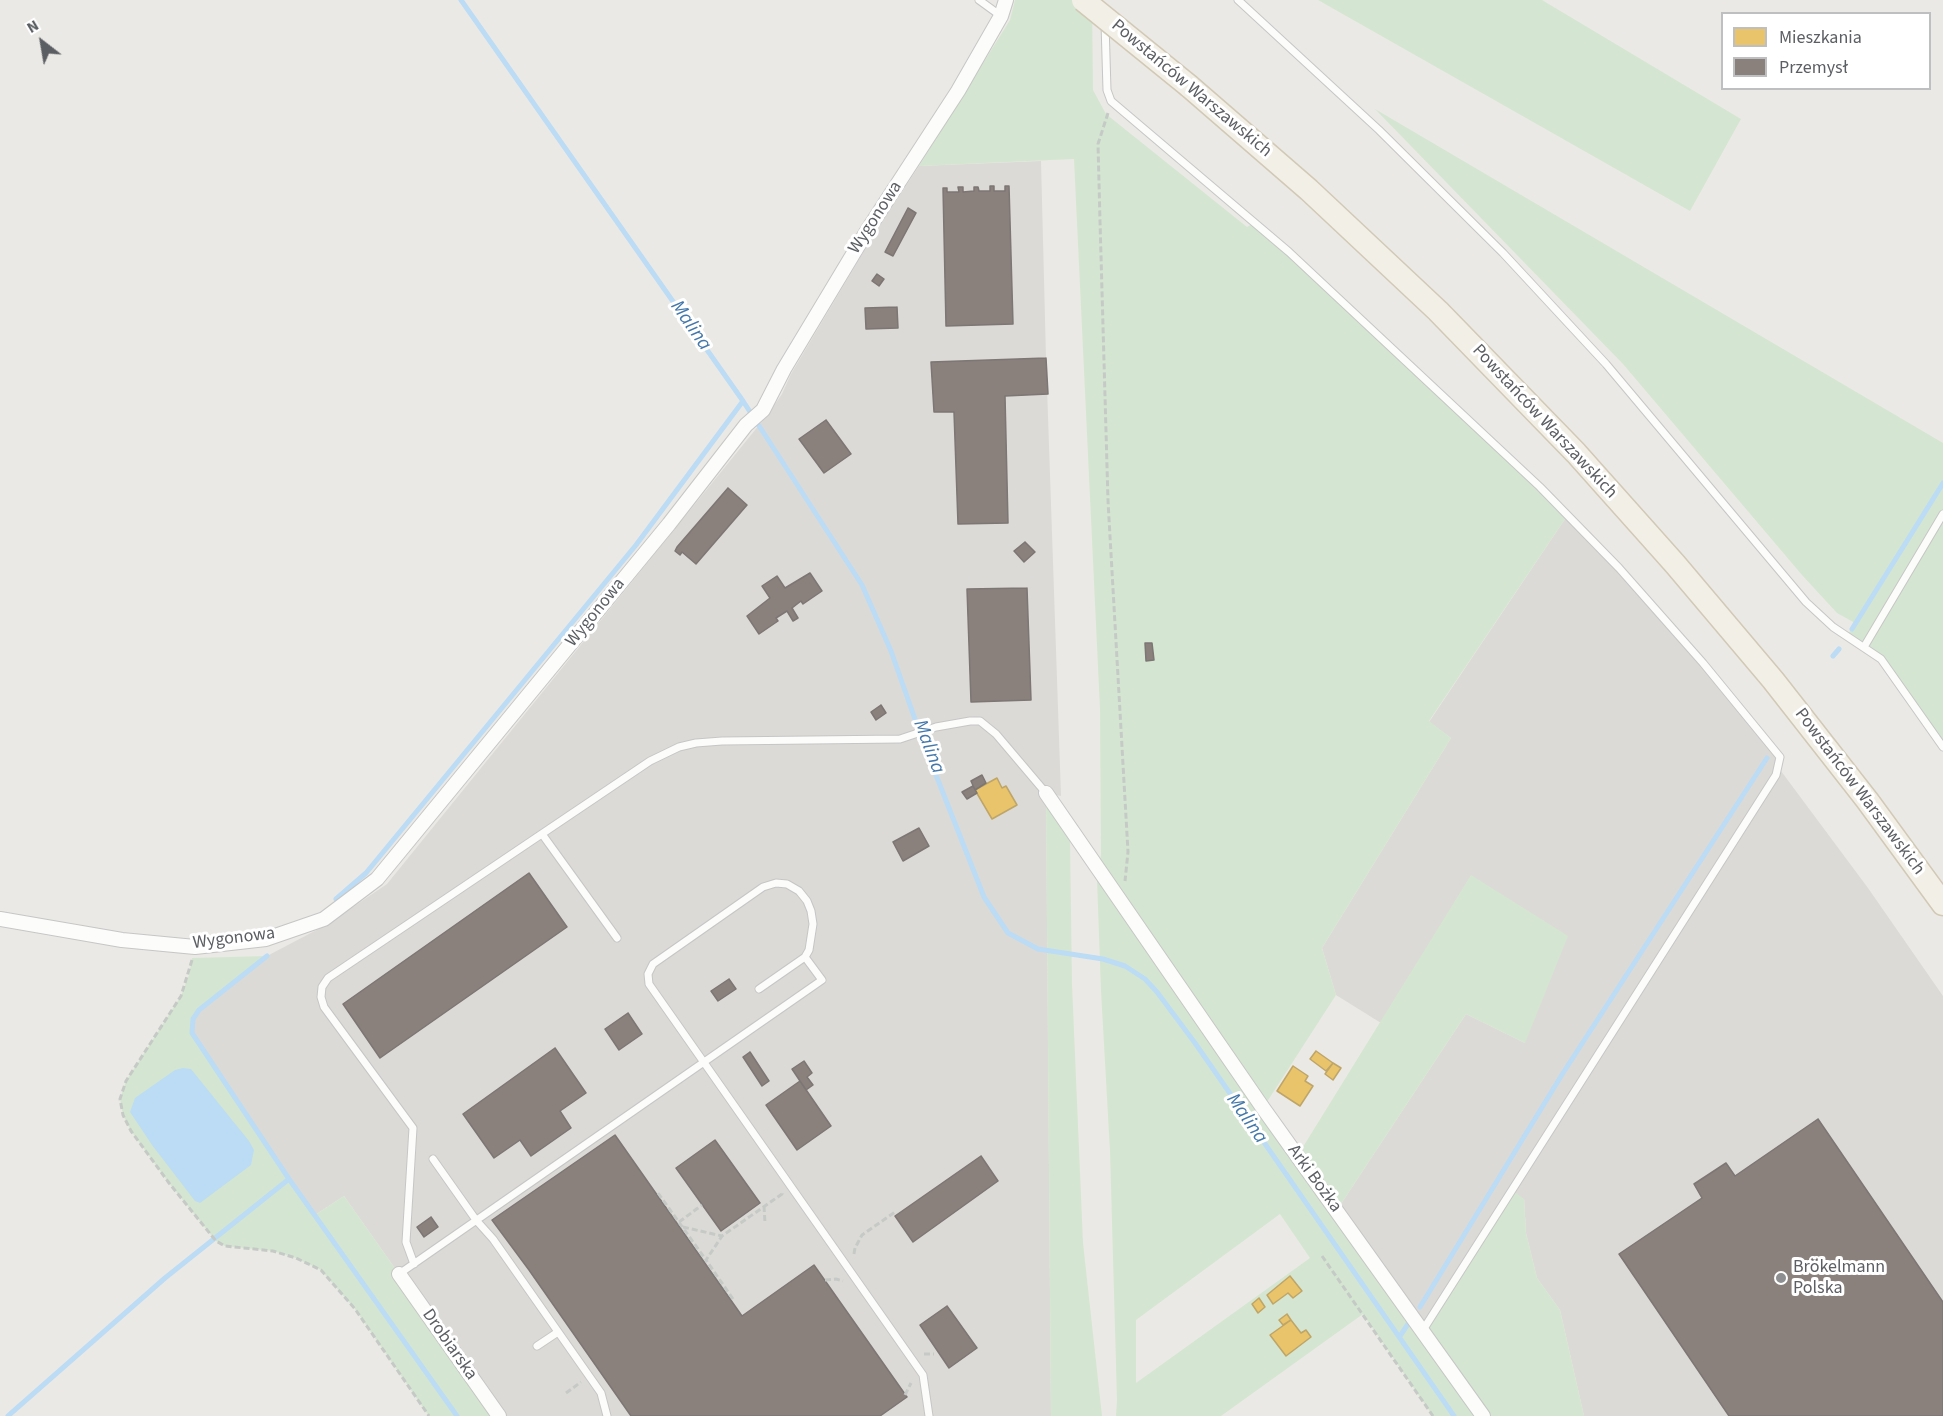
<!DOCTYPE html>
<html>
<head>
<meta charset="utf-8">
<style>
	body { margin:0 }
	#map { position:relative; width:1943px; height:1416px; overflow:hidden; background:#ebe9e5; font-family:"Source Sans 3",sans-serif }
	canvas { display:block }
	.legend { position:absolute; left:1721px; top:12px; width:210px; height:78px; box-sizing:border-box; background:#fff; border:2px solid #bdbfc0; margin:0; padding:8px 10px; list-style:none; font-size:18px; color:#5b5e62 }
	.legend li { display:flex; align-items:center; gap:12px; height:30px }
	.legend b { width:30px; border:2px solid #bdbfc0 }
	.north { position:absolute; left:12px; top:12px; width:60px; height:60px; -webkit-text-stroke:4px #fff; paint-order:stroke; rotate:329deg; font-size:16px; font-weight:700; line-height:24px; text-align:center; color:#5b5e62 }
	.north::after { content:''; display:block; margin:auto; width:21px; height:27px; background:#5b5e62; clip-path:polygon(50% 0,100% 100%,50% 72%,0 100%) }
</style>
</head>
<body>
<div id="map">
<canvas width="1943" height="1416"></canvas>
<ul class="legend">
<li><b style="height:16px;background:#e9c46a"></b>Mieszkania</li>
<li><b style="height:16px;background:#8a817c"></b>Przemysł</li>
</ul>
<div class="north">N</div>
</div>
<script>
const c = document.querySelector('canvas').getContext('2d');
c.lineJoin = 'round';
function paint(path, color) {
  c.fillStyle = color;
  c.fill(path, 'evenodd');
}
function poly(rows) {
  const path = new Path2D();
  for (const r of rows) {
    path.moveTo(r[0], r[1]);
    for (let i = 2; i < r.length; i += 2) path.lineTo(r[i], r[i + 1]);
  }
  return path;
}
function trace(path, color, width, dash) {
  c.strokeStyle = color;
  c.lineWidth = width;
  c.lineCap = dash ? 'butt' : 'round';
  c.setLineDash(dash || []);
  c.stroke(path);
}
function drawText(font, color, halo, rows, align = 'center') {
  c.font = font + ' "Source Sans 3",sans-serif';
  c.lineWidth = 6;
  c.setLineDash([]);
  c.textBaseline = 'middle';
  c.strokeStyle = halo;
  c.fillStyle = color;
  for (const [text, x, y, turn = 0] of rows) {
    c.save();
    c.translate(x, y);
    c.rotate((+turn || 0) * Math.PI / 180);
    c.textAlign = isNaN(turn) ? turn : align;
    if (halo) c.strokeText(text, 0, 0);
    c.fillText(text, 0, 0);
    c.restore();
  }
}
paint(poly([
	[1041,161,1046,358,1061,796,1046,793,1051,1416,499,1416,344,1196,315,1215,192,1033,193,1019,199,1010,267,956,328,924,387,884,768,414,782,394,791,374,873,236,919,166],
	[1567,516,1619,568,1780,757,1778,767,1868,888,1943,996,1943,1416,1584,1416,1560,1310,1537,1278,1526,1233,1524,1199,1423,1330,1337,1210,1466,1014,1525,1043,1471,876,1381,1023,1336,995,1322,948,1451,738,1429,722]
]), '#dcdad6');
paint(poly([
	[1015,0,1092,0,1093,90,1106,114,1247,227,1254,223,1567,516,1429,721,1451,738,1322,948,1336,995,1263,1108,1298,1155,1471,875,1568,936,1525,1043,1466,1014,1337,1210,1423,1329,1512,1190,1524,1199,1526,1233,1537,1278,1560,1310,1584,1416,1433,1416,1363,1314,1221,1416,1116,1416,1117,1400,1110,1151,1101,991,1097,879,1101,855,1100,709,1074,159,919,166,1010,20],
	[1280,1214,1310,1258,1136,1383,1136,1320],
	[1318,0,1542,0,1741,119,1690,211],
	[1375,109,1943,443,1943,747,1881,659,1847,636,1855,623,1837,613,1802,575,1623,364],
	[1046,800,1070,839,1072,984,1083,1243,1102,1416,1051,1416],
	[267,956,199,1010,193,1019,192,1033,315,1215,344,1196,499,1416,429,1416,355,1309,321,1270,296,1258,273,1251,225,1246,216,1241,169,1183,131,1131,123,1115,120,1099,126,1081,181,996,189,975,192,958]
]), '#d4e6d1');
paint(poly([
	[183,1068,191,1069,249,1141,254,1150,251,1165,200,1203,195,1201,152,1145,130,1112,135,1098,175,1070]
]), '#bbdcf4');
const homes = poly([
	[997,778,1002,788,1006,786,1017,805,992,819,975,790,997,778],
	[1316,1051,1333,1063,1326,1071,1310,1059,1316,1051],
	[1333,1063,1341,1068,1333,1080,1325,1074,1333,1063],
	[1293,1066,1308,1076,1305,1081,1313,1086,1300,1106,1277,1091,1293,1066],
	[1290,1276,1302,1291,1293,1298,1288,1293,1273,1304,1267,1295,1290,1276],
	[1259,1298,1265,1307,1258,1313,1252,1304,1259,1298],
	[1287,1314,1291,1320,1283,1325,1279,1320,1287,1314],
	[1291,1320,1301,1333,1306,1330,1311,1337,1286,1356,1270,1335,1291,1320]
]);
paint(homes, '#e9c46a');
trace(homes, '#bea568', 1.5);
const industry = poly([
	[990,186,994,186,994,191,1005,191,1005,186,1009,186,1013,324,946,326,943,188,947,188,947,192,959,192,958,187,963,187,963,192,974,191,974,187,978,187,979,191,990,191,990,186],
	[908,208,916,213,893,256,885,252,908,208],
	[877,274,884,279,879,286,872,281,877,274],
	[897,307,898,328,866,329,865,308,897,307],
	[1046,358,1048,394,1005,396,1008,523,958,524,954,412,934,412,931,362,1046,358],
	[826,420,851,454,824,473,799,439,826,420],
	[728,488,747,505,696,564,682,552,680,555,675,551,677,547,728,488],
	[1025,542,1035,552,1024,562,1014,551,1025,542],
	[810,573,822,591,803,604,801,601,792,608,798,618,793,621,787,611,776,618,778,621,759,634,747,616,770,598,762,586,777,576,785,588,810,573],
	[1027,588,1031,700,971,702,967,589,1027,588],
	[1145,643,1152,643,1154,660,1146,661,1145,643],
	[881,705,886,713,876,720,871,712,881,705],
	[982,775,986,783,975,790,971,781,982,775],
	[973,786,977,793,967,799,962,792,973,786],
	[919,828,929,846,903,861,893,842,919,828],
	[529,873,567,927,380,1058,343,1004,529,873],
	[729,979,736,989,718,1001,711,991,729,979],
	[628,1013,642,1034,619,1050,605,1029,628,1013],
	[555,1048,586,1093,560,1111,571,1128,531,1156,520,1140,494,1158,463,1114,555,1048],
	[750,1052,769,1081,762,1086,743,1057,750,1052],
	[804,1061,812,1073,807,1077,813,1085,806,1090,792,1069,804,1061],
	[800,1081,831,1126,797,1150,766,1105,800,1081],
	[1818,1119,1943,1302,1943,1416,1729,1416,1619,1254,1702,1198,1694,1184,1726,1163,1735,1176,1818,1119],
	[615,1135,742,1316,814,1265,907,1397,880,1416,631,1416,529,1270,492,1220,615,1135],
	[715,1140,760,1203,721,1231,676,1168,715,1140],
	[981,1156,998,1181,913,1242,895,1216,981,1156],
	[431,1217,438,1227,424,1237,417,1227,431,1217],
	[947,1306,977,1348,949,1368,920,1325,947,1306]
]);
paint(industry, '#8a817c');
trace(industry, '#7c7674', 1.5);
trace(poly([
	[461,0,743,401,862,585,891,651,923,742,984,897,1008,933,1038,949,1103,959,1125,966,1145,979,1157,992,1195,1043,1454,1416],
	[1852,629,1943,483],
	[1833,656,1839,649],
	[336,899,366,873,636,545,743,401],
	[267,956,199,1010,193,1019,192,1033,289,1179,457,1416],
	[1420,1307,1563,1073,1767,758],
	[1400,1336,1410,1321],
	[8,1416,165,1278,289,1179]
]), '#bbdcf4', 5);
const service = poly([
	[979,0,1001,16],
	[1238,0,1379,130,1503,253,1606,364,1806,602,1833,627,1881,659,1943,747],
	[1105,23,1107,90,1111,101,1289,252,1540,487,1619,568,1703,663,1780,757,1776,775,1423,1330],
	[1864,647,1943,514],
	[542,834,617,938],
	[759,989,805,957,809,950,813,924,811,911,807,901,799,891,787,884,776,883,763,887,653,964,648,974,649,984,923,1375,929,1416],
	[433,1159,476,1220,493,1239,601,1393,607,1416],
	[414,1264,406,1242,413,1128,324,1007,321,997,322,987,328,978,650,761,679,747,696,743,722,741,900,739,936,727,970,721,980,721,996,734,1046,793],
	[399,1274,822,980,805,957],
	[537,1346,558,1332]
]);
const minor = poly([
	[1046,793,1263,1108,1483,1416],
	[0,919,122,940,195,947,266,939,324,919,377,879,669,524,746,425,763,410,784,369,867,231,958,91,1001,16,1006,0],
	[399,1274,499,1416]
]);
const primary = poly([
	[1189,86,1309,190,1438,311,1576,453,1675,564,1773,680,1867,800,1943,904]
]);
trace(service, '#c6c6c6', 9);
trace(minor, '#c6c6c6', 16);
trace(primary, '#d1c9b5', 25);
trace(poly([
	[1108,113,1098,144,1100,221,1108,501,1128,852,1125,881],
	[192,960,181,996,126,1081,120,1099,123,1115,131,1131,169,1183,216,1241,225,1246,273,1251,296,1258,321,1270,355,1309,429,1416],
	[658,1193,706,1260],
	[764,1206,765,1223],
	[679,1222,702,1205],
	[683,1227,722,1236],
	[854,1254,855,1248,862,1235,895,1212],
	[1322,1256,1433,1416],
	[825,1280,836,1279,843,1281],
	[733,1299,706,1260,722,1236,782,1194,781,1192],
	[924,1354,934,1354],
	[566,1393,581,1382],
	[905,1395,911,1383]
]), '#c5cac7', 3, [6, 3]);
trace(service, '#fcfcfb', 7);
trace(minor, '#fcfcfb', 14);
trace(primary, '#f2efe7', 22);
const primaryBridge = poly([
	[1083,0,1189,86]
]);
trace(primaryBridge, '#d1c9b5', 25, []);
trace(primaryBridge, '#f2efe7', 22);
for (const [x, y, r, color] of [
	[1781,1278,6,"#8d8f90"]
]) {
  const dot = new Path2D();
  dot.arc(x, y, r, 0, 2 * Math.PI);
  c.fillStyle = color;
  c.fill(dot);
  trace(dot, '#fff', 2);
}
drawText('18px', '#5b5e62', '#fff', [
	["Powstańców Warszawskich",1191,89,40],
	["Wygonowa",876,218,-57],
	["Powstańców Warszawskich",1544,422,47],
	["Wygonowa",596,613,-51],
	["Powstańców Warszawskich",1859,792,53],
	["Wygonowa",234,939,-7],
	["Arki Bożka",1314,1179,54],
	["Drobiarska",449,1345,55]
]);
drawText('18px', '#5b5e62', '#fff', [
	["Brökelmann",1793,1268],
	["Polska",1793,1289]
], 'left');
drawText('italic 20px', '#4478aa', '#fff', [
	["Malina",690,326,55],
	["Malina",928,747,69],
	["Malina",1246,1119,55]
]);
</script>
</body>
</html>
